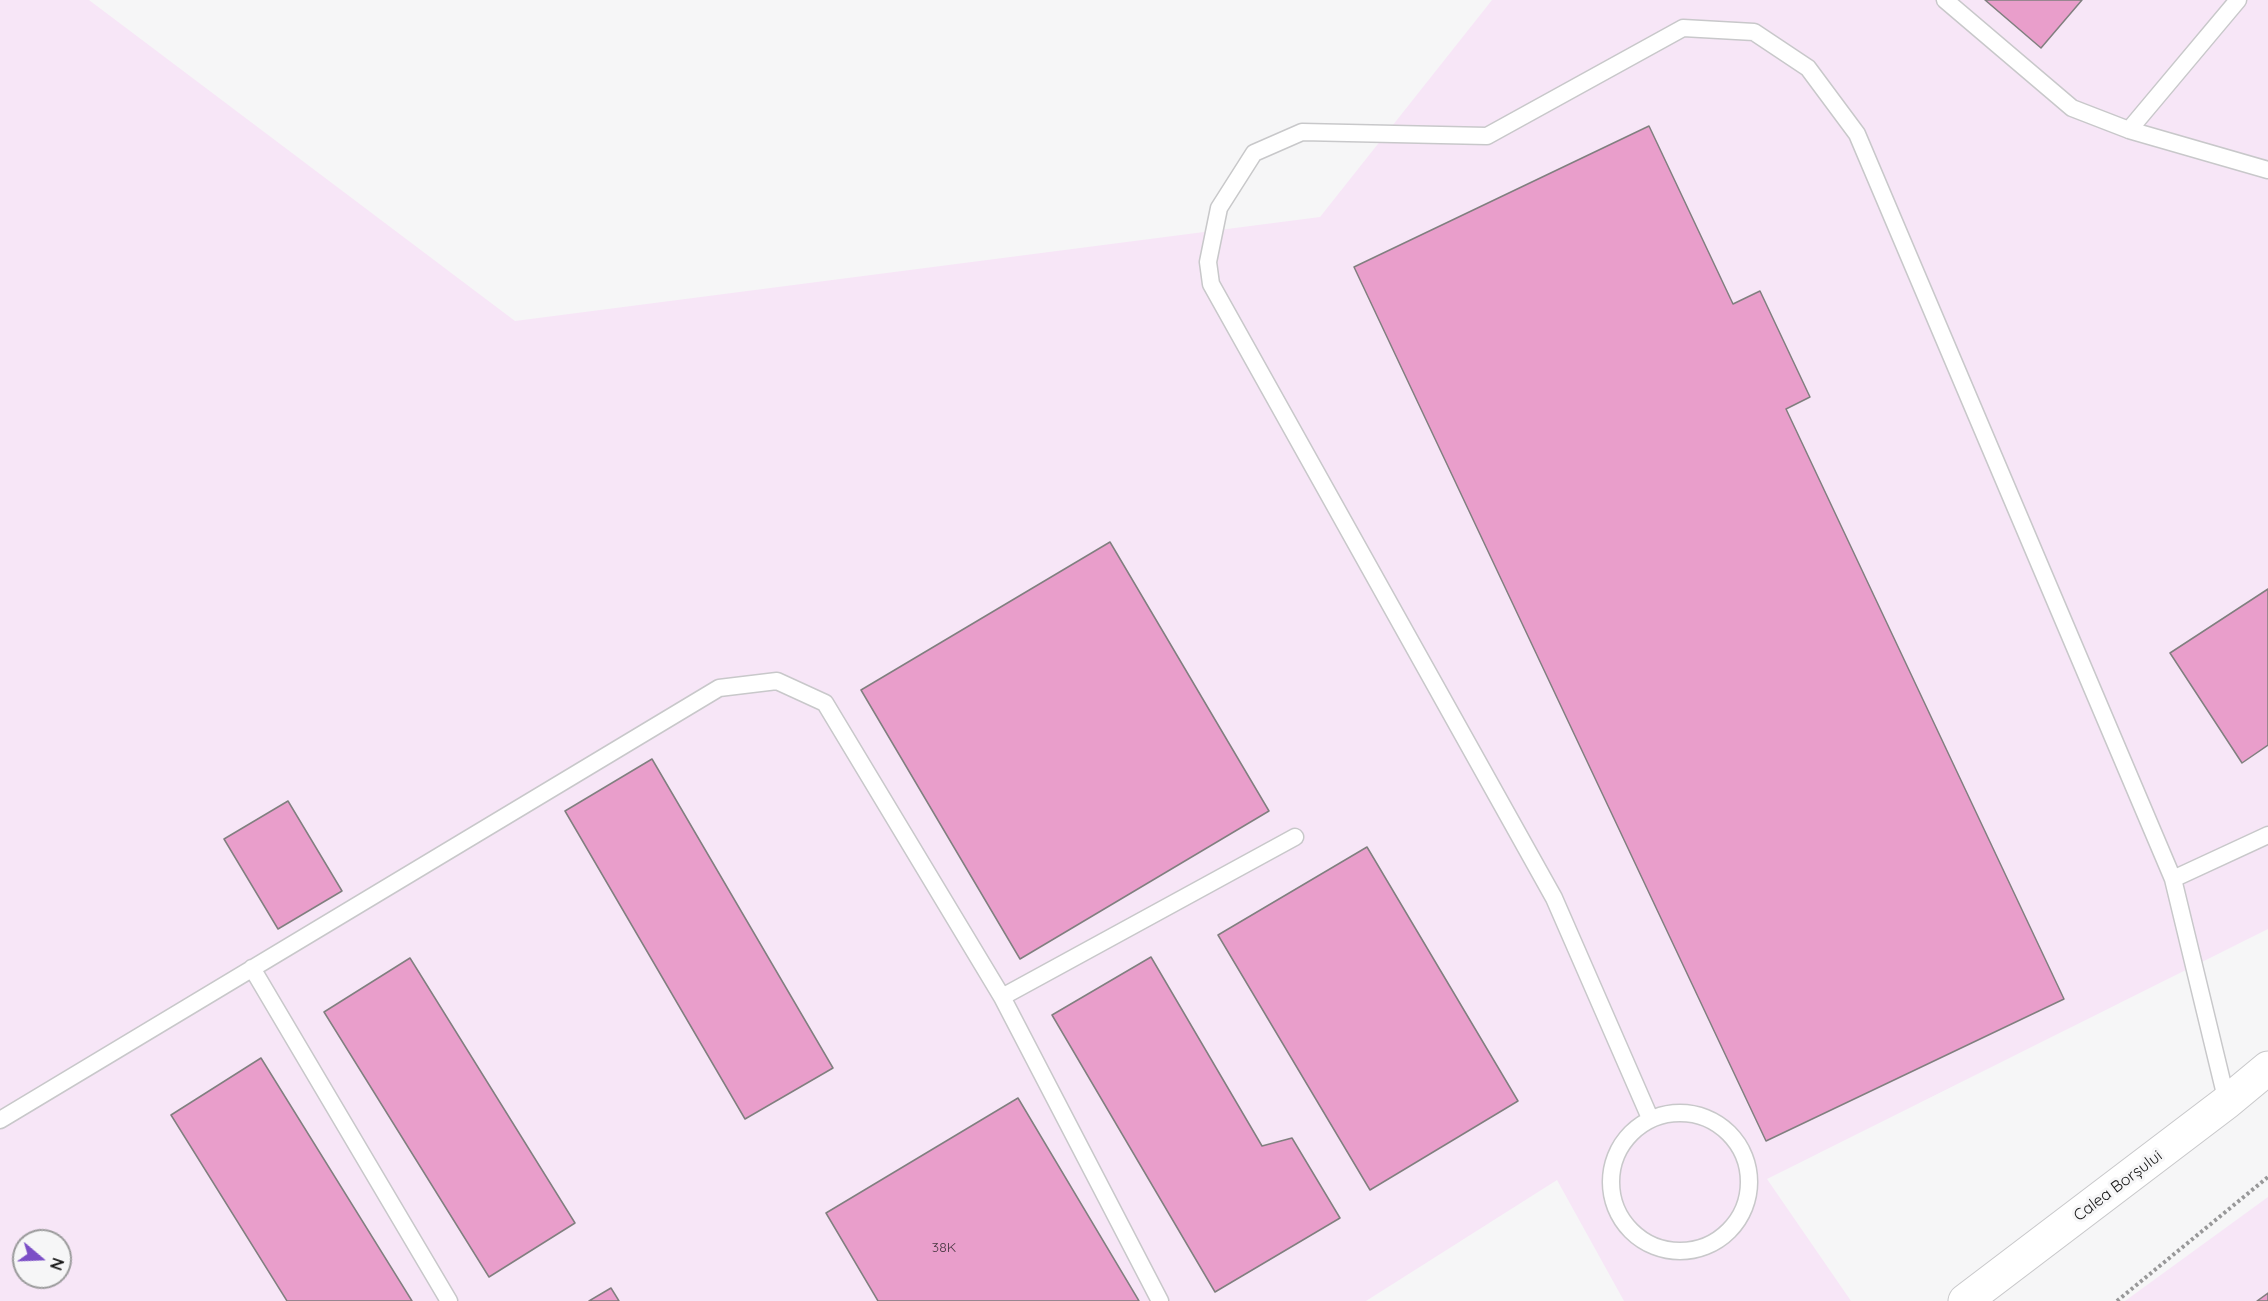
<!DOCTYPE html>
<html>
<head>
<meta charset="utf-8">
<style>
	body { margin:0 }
	#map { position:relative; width:2268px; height:1301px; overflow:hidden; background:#f6f6f7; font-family:Quicksand,sans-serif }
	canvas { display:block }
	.north { position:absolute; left:12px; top:1229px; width:60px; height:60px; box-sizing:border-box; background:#f6f6f7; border:2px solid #9b9b9c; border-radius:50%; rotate:109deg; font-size:16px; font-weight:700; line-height:24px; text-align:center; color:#131313 }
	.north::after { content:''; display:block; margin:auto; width:21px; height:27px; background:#7b4ec6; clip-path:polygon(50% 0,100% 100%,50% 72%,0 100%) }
</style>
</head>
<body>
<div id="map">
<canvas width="2268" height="1301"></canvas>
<div class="north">N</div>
</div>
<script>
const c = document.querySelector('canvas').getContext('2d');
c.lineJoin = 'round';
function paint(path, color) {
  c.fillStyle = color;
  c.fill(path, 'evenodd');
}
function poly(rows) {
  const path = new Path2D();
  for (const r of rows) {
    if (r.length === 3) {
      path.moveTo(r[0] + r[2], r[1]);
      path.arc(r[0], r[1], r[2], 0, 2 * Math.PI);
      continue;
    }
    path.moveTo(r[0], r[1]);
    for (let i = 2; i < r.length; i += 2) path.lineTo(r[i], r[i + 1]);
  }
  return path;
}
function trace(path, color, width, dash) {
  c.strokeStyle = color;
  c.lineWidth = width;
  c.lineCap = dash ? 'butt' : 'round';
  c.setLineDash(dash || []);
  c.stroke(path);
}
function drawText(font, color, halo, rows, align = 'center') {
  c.font = font + ' Quicksand,sans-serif';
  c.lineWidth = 6;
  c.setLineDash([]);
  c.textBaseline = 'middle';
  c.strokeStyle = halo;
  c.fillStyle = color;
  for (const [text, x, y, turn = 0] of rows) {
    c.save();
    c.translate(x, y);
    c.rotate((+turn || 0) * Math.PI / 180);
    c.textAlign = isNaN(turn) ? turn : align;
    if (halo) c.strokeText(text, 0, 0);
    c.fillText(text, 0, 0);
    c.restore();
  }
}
paint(poly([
	[0,0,89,0,515,321,1320,217,1492,0,2268,0,2268,929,1767,1179,1851,1301,1624,1301,1557,1180,1366,1301,0,1301],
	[24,1241,60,1241,60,1277,24,1277],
	[2268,1197,2268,1301,2125,1301]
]), '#f7e6f7');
const building = poly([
	[1985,0,2082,0,2041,48,1985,0],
	[1649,126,1733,304,1760,291,1810,397,1786,409,2064,999,1766,1141,1354,267,1649,126],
	[1110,542,1269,811,1020,959,861,690,1110,542],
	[2268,589,2268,745,2242,763,2170,653,2268,589],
	[652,759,833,1068,745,1119,565,811,652,759],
	[288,801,342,891,278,929,224,839,288,801],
	[1367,847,1518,1101,1370,1190,1218,935,1367,847],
	[1151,957,1262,1146,1292,1138,1340,1218,1215,1292,1052,1015,1151,957],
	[410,958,575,1223,489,1277,324,1012,410,958],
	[261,1058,412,1301,287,1301,171,1115,261,1058],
	[1018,1098,1139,1301,878,1301,826,1213,1018,1098],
	[611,1288,619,1301,589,1301,611,1288],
	[2268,1293,2268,1301,2257,1301,2268,1293]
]);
paint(building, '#e99ecb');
trace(building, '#807f7f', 1.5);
const service = poly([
	[1945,0,2072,108,2129,130,2268,170],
	[2129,130,2238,0],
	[2173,879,2268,835],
	[252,968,449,1301],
	[1002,997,1295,837],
	[1680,1182,69],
	[1650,1118,1554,898,1211,284,1208,262,1219,208,1254,153,1302,132,1487,136,1683,28,1754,32,1808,68,1857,134,2173,879,2227,1102],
	[0,1120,719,688,777,681,825,703,1002,997,1160,1301]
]);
const primary = poly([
	[1965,1301,2227,1102,2268,1068]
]);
trace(service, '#c8c8ca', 19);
trace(primary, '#c8c8ca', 35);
trace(poly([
	[2117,1301,2268,1177]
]), '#989899', 4, [3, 3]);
trace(service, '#fff', 16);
trace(primary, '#fff', 33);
drawText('14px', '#483641', null, [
	["38K",944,1248]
]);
drawText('16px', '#131313', '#f6f6f7', [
	["Calea Borșului",2118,1186,-37]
]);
</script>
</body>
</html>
